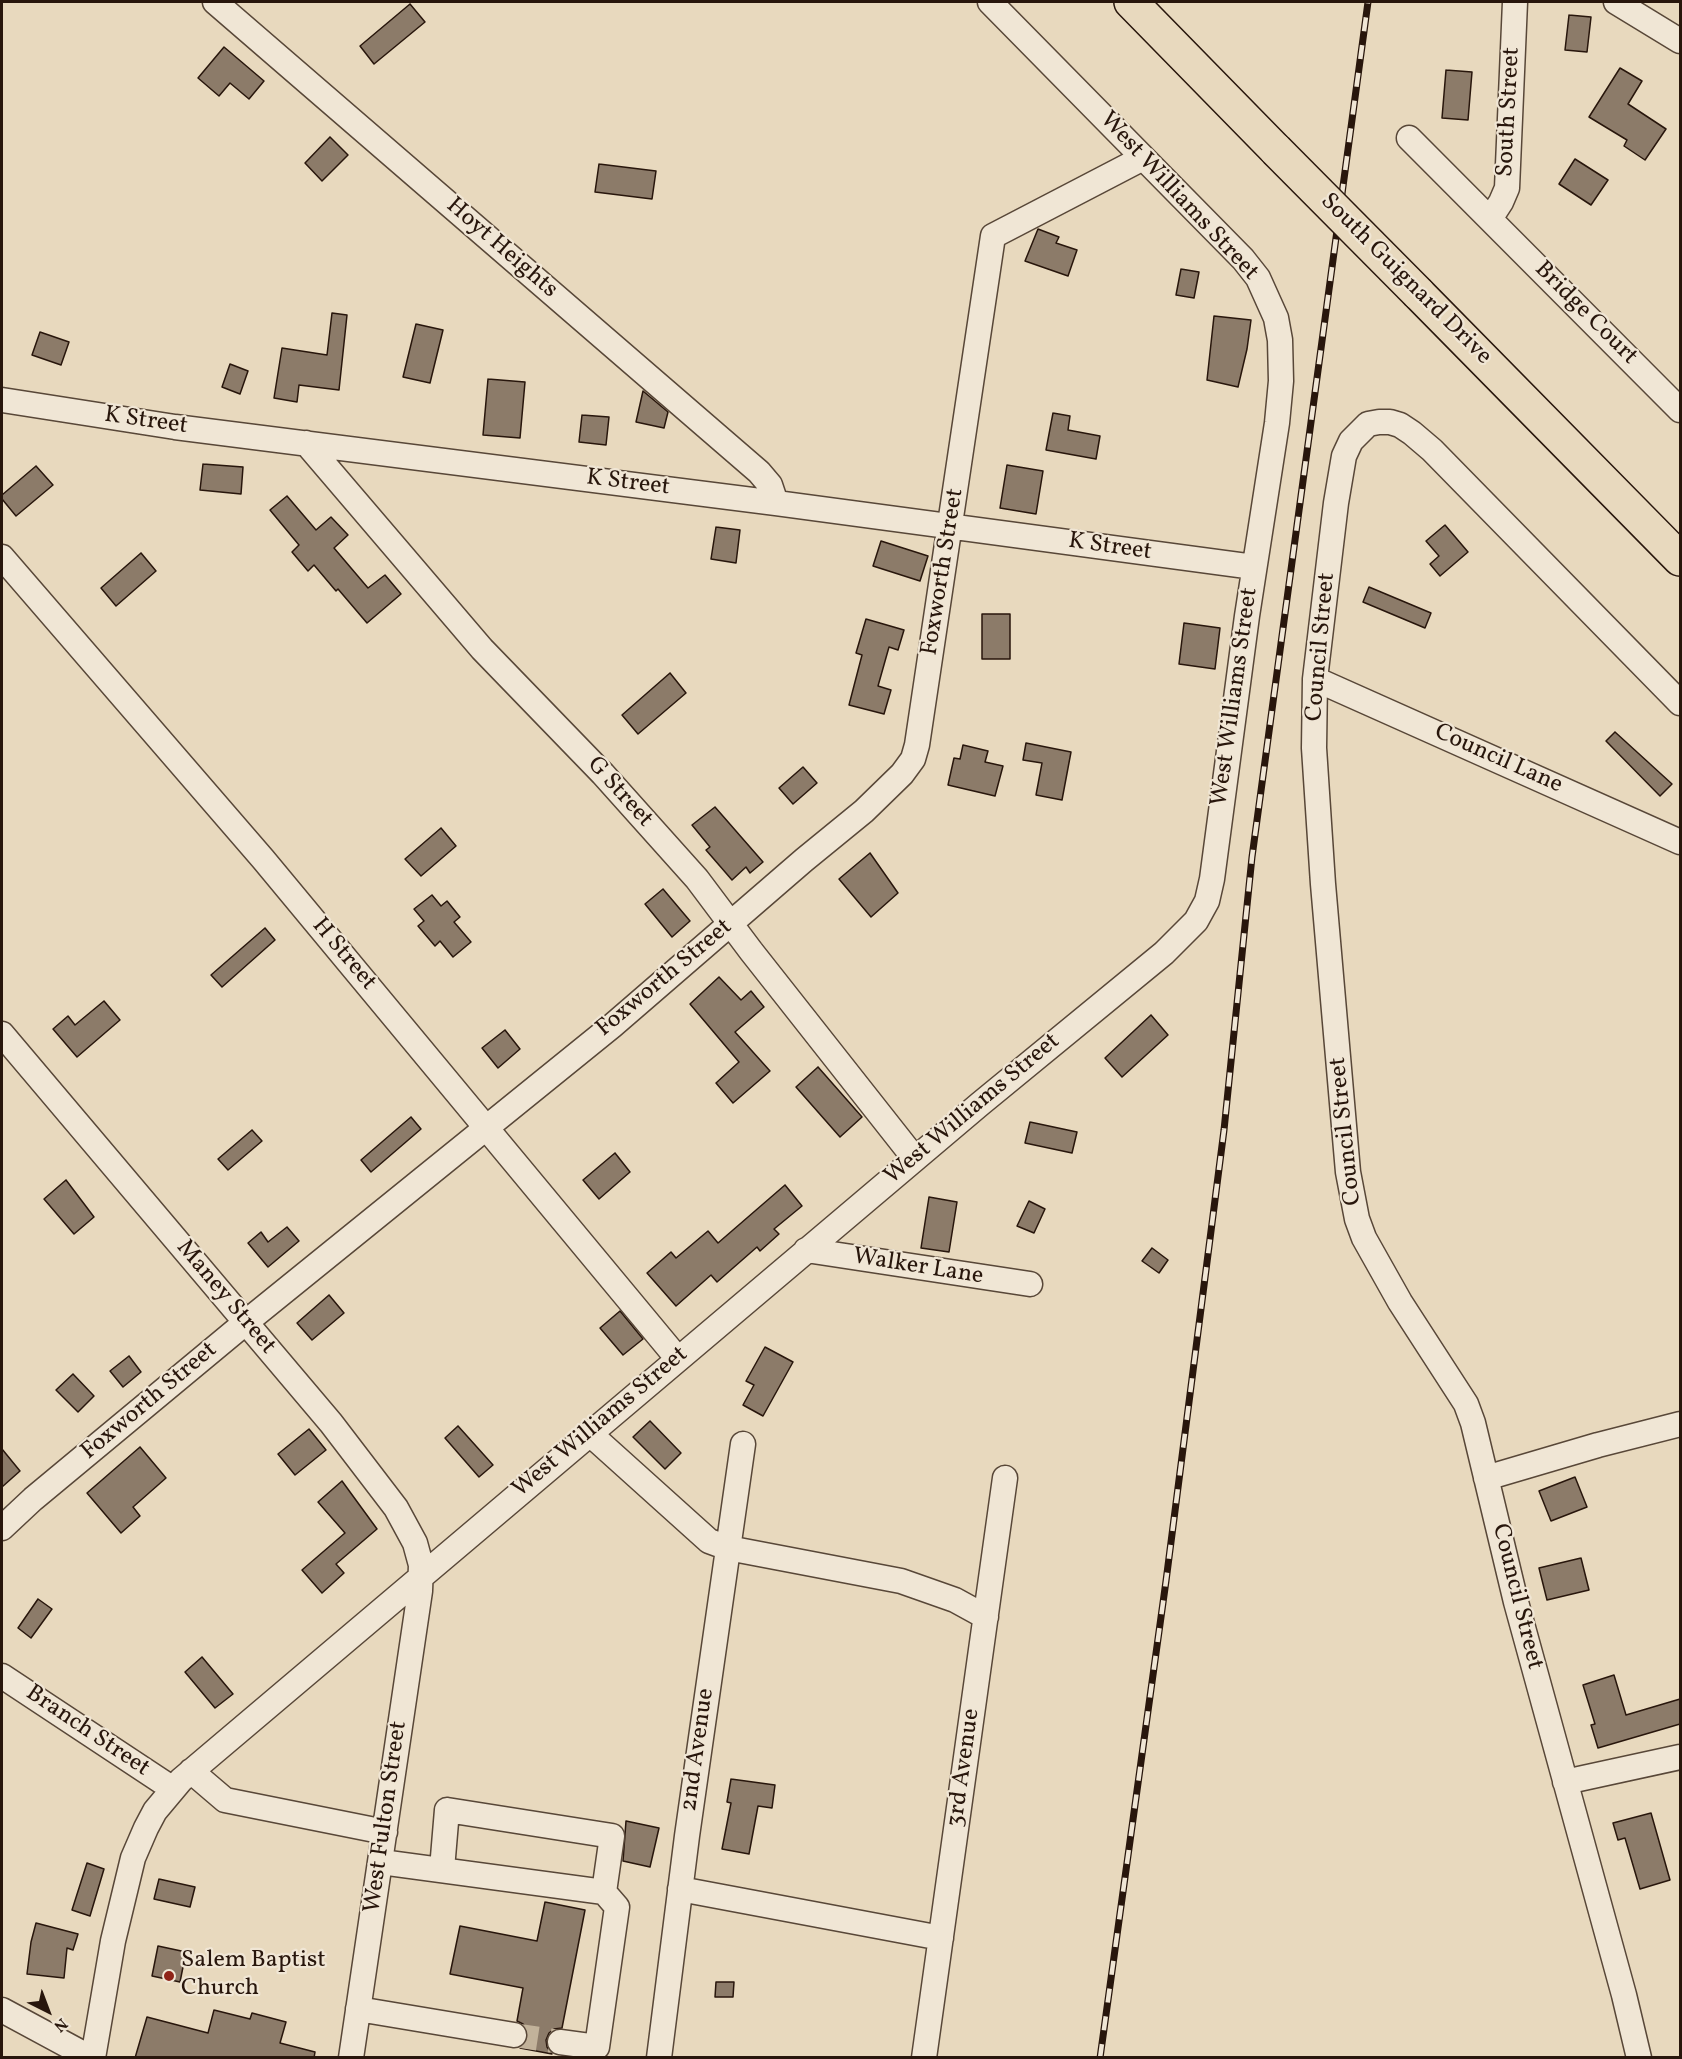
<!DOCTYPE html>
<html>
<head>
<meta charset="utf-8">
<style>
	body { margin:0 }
	#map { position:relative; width:1682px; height:2059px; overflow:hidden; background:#e8d9be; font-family:Vollkorn,serif }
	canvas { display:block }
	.frame { position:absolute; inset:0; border:3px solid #28160c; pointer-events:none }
	.north { position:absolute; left:18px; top:1981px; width:60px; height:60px; -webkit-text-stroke:4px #f0e6d5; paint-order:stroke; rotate:138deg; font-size:16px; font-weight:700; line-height:24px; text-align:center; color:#28160c }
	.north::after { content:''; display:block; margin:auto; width:21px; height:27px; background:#28160c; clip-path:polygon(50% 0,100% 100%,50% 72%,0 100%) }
</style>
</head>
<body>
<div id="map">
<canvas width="1682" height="2059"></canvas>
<div class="frame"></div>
<div class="north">N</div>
</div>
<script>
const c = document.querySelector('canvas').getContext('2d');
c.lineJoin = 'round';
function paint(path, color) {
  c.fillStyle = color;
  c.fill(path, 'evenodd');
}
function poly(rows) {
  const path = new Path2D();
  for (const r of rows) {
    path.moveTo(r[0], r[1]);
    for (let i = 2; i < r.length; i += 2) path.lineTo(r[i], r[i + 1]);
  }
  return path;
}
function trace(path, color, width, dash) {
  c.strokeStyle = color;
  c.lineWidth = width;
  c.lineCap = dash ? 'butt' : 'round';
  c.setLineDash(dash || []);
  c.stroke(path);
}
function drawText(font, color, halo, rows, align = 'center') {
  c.font = font + ' Vollkorn,serif';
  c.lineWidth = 4.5;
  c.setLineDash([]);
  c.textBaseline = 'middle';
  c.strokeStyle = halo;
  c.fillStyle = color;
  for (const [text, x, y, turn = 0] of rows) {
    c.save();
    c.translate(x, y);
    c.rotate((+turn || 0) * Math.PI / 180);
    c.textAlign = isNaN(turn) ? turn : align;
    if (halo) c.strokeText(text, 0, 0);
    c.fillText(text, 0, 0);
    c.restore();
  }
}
const building = poly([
	[410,4,425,22,374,64,360,46,410,4],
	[1569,15,1591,17,1587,52,1565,50,1569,15],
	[224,47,264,81,249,99,230,83,219,96,198,78,224,47],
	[1620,68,1642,81,1628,104,1666,129,1645,160,1624,146,1627,140,1589,117,1620,68],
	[1446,70,1472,72,1468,120,1442,118,1446,70],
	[330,137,348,155,322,181,305,163,330,137],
	[1575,159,1608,180,1591,205,1559,184,1575,159],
	[599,164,656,171,652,199,595,192,599,164],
	[1038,229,1059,237,1056,243,1077,250,1068,276,1025,261,1038,229],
	[1181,269,1199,272,1194,298,1176,295,1181,269],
	[332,313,347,315,339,390,299,385,297,402,274,398,282,348,327,355,332,313],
	[1214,316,1251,320,1247,349,1238,387,1207,380,1214,316],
	[416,324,443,330,430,383,403,377,416,324],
	[40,332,69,342,61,365,32,355,40,332],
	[230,364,248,371,240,394,222,387,230,364],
	[488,379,525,382,520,438,483,435,488,379],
	[643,391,668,412,664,428,636,422,643,391],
	[1053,413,1070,416,1068,430,1100,436,1096,459,1046,450,1053,413],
	[582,415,609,417,606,445,579,442,582,415],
	[203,464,243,467,241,494,200,490,203,464],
	[1007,465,1043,471,1036,514,1000,508,1007,465],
	[36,466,53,485,16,516,2,499,2,495,36,466],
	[287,496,316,530,331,517,348,535,334,548,368,588,385,575,401,594,367,623,338,589,336,591,314,565,308,571,292,552,299,545,270,510,287,496],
	[1445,525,1468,552,1440,576,1430,564,1439,556,1426,541,1445,525],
	[716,527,740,530,736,563,711,559,716,527],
	[881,541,928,556,920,581,873,566,881,541],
	[141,553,156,571,116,606,101,588,141,553],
	[1369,587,1431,613,1425,628,1363,602,1369,587],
	[982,614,1010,614,1010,659,982,659,982,614],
	[866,619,904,630,898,650,889,647,878,686,891,690,884,714,849,705,862,655,856,653,866,619],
	[1184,623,1220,628,1215,669,1179,664,1184,623],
	[670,673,686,693,638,734,622,715,670,673],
	[1615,732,1672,784,1660,796,1606,741,1615,732],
	[1026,743,1071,752,1062,800,1036,795,1042,763,1023,760,1026,743],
	[963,745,988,751,985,762,1003,766,995,796,948,785,954,758,960,759,963,745],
	[803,767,817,783,793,804,779,788,803,767],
	[715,807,763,862,750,873,746,867,732,880,706,850,710,847,692,825,715,807],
	[441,828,456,846,421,876,405,859,441,828],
	[870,853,898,893,871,917,839,879,870,853],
	[663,889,690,921,672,937,645,904,663,889],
	[432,895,441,906,447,901,460,917,454,922,471,942,453,957,440,941,435,946,418,926,424,921,414,909,432,895],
	[265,928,275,940,222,987,211,975,265,928],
	[719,977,741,1000,751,991,764,1007,735,1032,770,1071,733,1103,716,1083,739,1062,690,1004,719,977],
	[104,1001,120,1020,77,1057,53,1029,68,1016,75,1025,104,1001],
	[1151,1015,1168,1035,1122,1077,1105,1058,1151,1015],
	[505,1030,520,1049,498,1068,482,1048,505,1030],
	[818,1067,862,1117,840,1137,796,1087,818,1067],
	[411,1117,421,1129,371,1172,361,1160,411,1117],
	[1030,1122,1077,1132,1072,1153,1025,1143,1030,1122],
	[252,1130,262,1141,228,1170,218,1159,252,1130],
	[615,1153,630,1172,599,1199,583,1180,615,1153],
	[66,1180,94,1217,74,1234,44,1199,66,1180],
	[785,1185,802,1206,774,1229,779,1234,760,1251,757,1247,717,1282,711,1275,676,1306,647,1273,671,1252,676,1258,708,1231,718,1243,785,1185],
	[929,1197,957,1202,949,1252,921,1248,929,1197],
	[1029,1201,1045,1209,1034,1233,1017,1226,1029,1201],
	[287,1227,299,1241,268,1267,248,1243,261,1232,268,1242,287,1227],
	[1152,1248,1168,1260,1159,1273,1142,1261,1152,1248],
	[329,1295,344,1313,312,1340,297,1323,329,1295],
	[620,1311,643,1339,623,1355,600,1328,620,1311],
	[765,1347,793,1362,763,1416,743,1405,754,1385,746,1381,765,1347],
	[129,1356,141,1372,123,1387,110,1371,129,1356],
	[73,1374,94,1396,78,1412,56,1390,73,1374],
	[650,1421,681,1453,665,1469,633,1437,650,1421],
	[458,1426,493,1465,479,1477,445,1438,458,1426],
	[309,1429,326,1450,295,1475,278,1454,309,1429],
	[140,1447,166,1478,133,1507,140,1516,121,1533,87,1493,140,1447],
	[2,1449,20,1471,2,1487,2,1449],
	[1575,1477,1587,1507,1551,1521,1539,1491,1575,1477],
	[342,1481,377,1529,336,1564,344,1573,322,1593,302,1570,345,1533,318,1502,342,1481],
	[1581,1558,1589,1590,1547,1600,1539,1568,1581,1558],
	[38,1599,52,1609,31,1638,18,1628,38,1599],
	[202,1657,233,1694,215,1708,185,1672,202,1657],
	[1614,1675,1626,1715,1680,1699,1680,1724,1598,1748,1591,1725,1595,1724,1583,1685,1614,1675],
	[731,1779,775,1785,772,1808,758,1806,749,1854,722,1849,731,1803,727,1802,731,1779],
	[1651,1813,1670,1880,1640,1889,1625,1838,1618,1840,1613,1823,1651,1813],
	[626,1821,659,1828,650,1867,623,1861,626,1821],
	[87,1863,104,1869,90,1916,72,1910,87,1863],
	[159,1879,195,1887,190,1907,154,1899,159,1879],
	[545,1902,585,1910,562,2028,554,2029,549,2033,546,2040,547,2047,552,2054,520,2048,525,2044,528,2037,527,2029,523,2024,517,2021,523,1988,450,1974,460,1926,537,1941,545,1902],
	[36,1923,78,1934,73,1950,67,1948,64,1978,27,1974,31,1942,36,1923],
	[158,1946,186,1952,180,1982,152,1976,158,1946],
	[716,1982,734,1982,733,1997,715,1997,716,1982],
	[214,2010,250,2019,252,2013,286,2022,280,2043,315,2052,314,2058,135,2058,147,2017,208,2033,214,2010]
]);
paint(building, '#8c7b69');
trace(building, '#28160c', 1.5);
trace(poly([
	[514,2035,560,2042]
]), '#c2b29a', 24, [24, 12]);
const minor = poly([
	[215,2,759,472,770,485,776,503],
	[1616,2,1680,41],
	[1409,138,1680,410],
	[1490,219,1501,202,1507,188,1515,2],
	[2,400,175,427,776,503,1254,567],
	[306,443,482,649,603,774,697,879,751,951,915,1159],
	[2,557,263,859,678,1359],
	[1315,679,1680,842],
	[2,1034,331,1423,396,1508,415,1543,421,1565,420,1591,351,2058],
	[806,1250,1030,1284],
	[589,1433,709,1541,728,1548,901,1581,955,1600,986,1617],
	[1486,1478,1598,1445,1680,1424],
	[2,1528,33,1499,245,1323,612,1026,804,860,864,811,902,774,913,759,917,745,993,236,1143,158],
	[2,1676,173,1789],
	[191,1771,225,1800,385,1832],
	[1565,1782,1680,1757],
	[381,1862,604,1892,617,1907,597,2047,560,2042],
	[442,1869,447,1810,612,1836,604,1892],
	[680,1889,941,1938],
	[358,2009,514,2035],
	[2,2010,91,2058],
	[93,2058,113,1941,133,1858,146,1828,155,1811,181,1780,980,1104,1164,953,1196,921,1207,901,1212,879,1247,616,1277,423,1281,381,1280,340,1276,318,1258,278,1243,259,990,2],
	[659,2058,687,1836,743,1444],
	[924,2058,1005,1478],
	[1639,2058,1624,1995,1516,1602,1473,1423,1466,1404,1400,1302,1364,1238,1357,1219,1348,1172,1323,884,1314,748,1315,679,1336,503,1344,456,1351,441,1368,424,1379,422,1390,422,1400,425,1412,433,1432,450,1680,703]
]);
const highway = poly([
	[1131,2,1276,150],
	[1418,293,1680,559]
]);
trace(minor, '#584738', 27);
trace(highway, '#28160c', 36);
trace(minor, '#f0e6d5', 24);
trace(highway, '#e8d9be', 33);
const rail = poly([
	[1100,2058,1166,1581,1224,1130,1252,857,1368,2]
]);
trace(rail, '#28160c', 7);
trace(rail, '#f0e6d5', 4.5, [14]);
const highwayBridge = poly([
	[1276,150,1418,293]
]);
trace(highwayBridge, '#28160c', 36, []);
trace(highwayBridge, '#e8d9be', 33);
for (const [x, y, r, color] of [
	[169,1976,6,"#8f2418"]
]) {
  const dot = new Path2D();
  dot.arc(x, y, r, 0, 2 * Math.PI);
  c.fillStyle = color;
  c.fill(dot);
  trace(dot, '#f0e6d5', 2);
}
drawText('24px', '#28160c', '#f0e6d5', [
	["South Street",1510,112,-87],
	["West Williams Street",1178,197,47],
	["Hoyt Heights",501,249,41],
	["South Guignard Drive",1405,280,45],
	["Bridge Court",1585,314,45],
	["K Street",146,422,8],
	["K Street",628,484,7],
	["K Street",1110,548,8],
	["Foxworth Street",944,572,-81],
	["Council Street",1322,647,-85],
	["West Williams Street",1236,697,-82],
	["Council Lane",1498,760,24],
	["G Street",619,793,48],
	["H Street",343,955,50],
	["Foxworth Street",665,979,-40],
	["West Williams Street",973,1110,-40],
	["Council Street",1347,1131,-96],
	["Walker Lane",918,1268,9],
	["Maney Street",225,1298,50],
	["Foxworth Street",150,1402,-40],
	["West Williams Street",601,1423,-40],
	["Council Street",1516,1597,76],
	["Branch Street",87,1732,34],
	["2nd Avenue",699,1750,-82],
	["3rd Avenue",965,1768,-82],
	["West Fulton Street",387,1817,-82]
]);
drawText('24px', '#28160c', '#f0e6d5', [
	["Salem Baptist",181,1962],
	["Church",181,1990]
], 'left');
</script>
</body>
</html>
